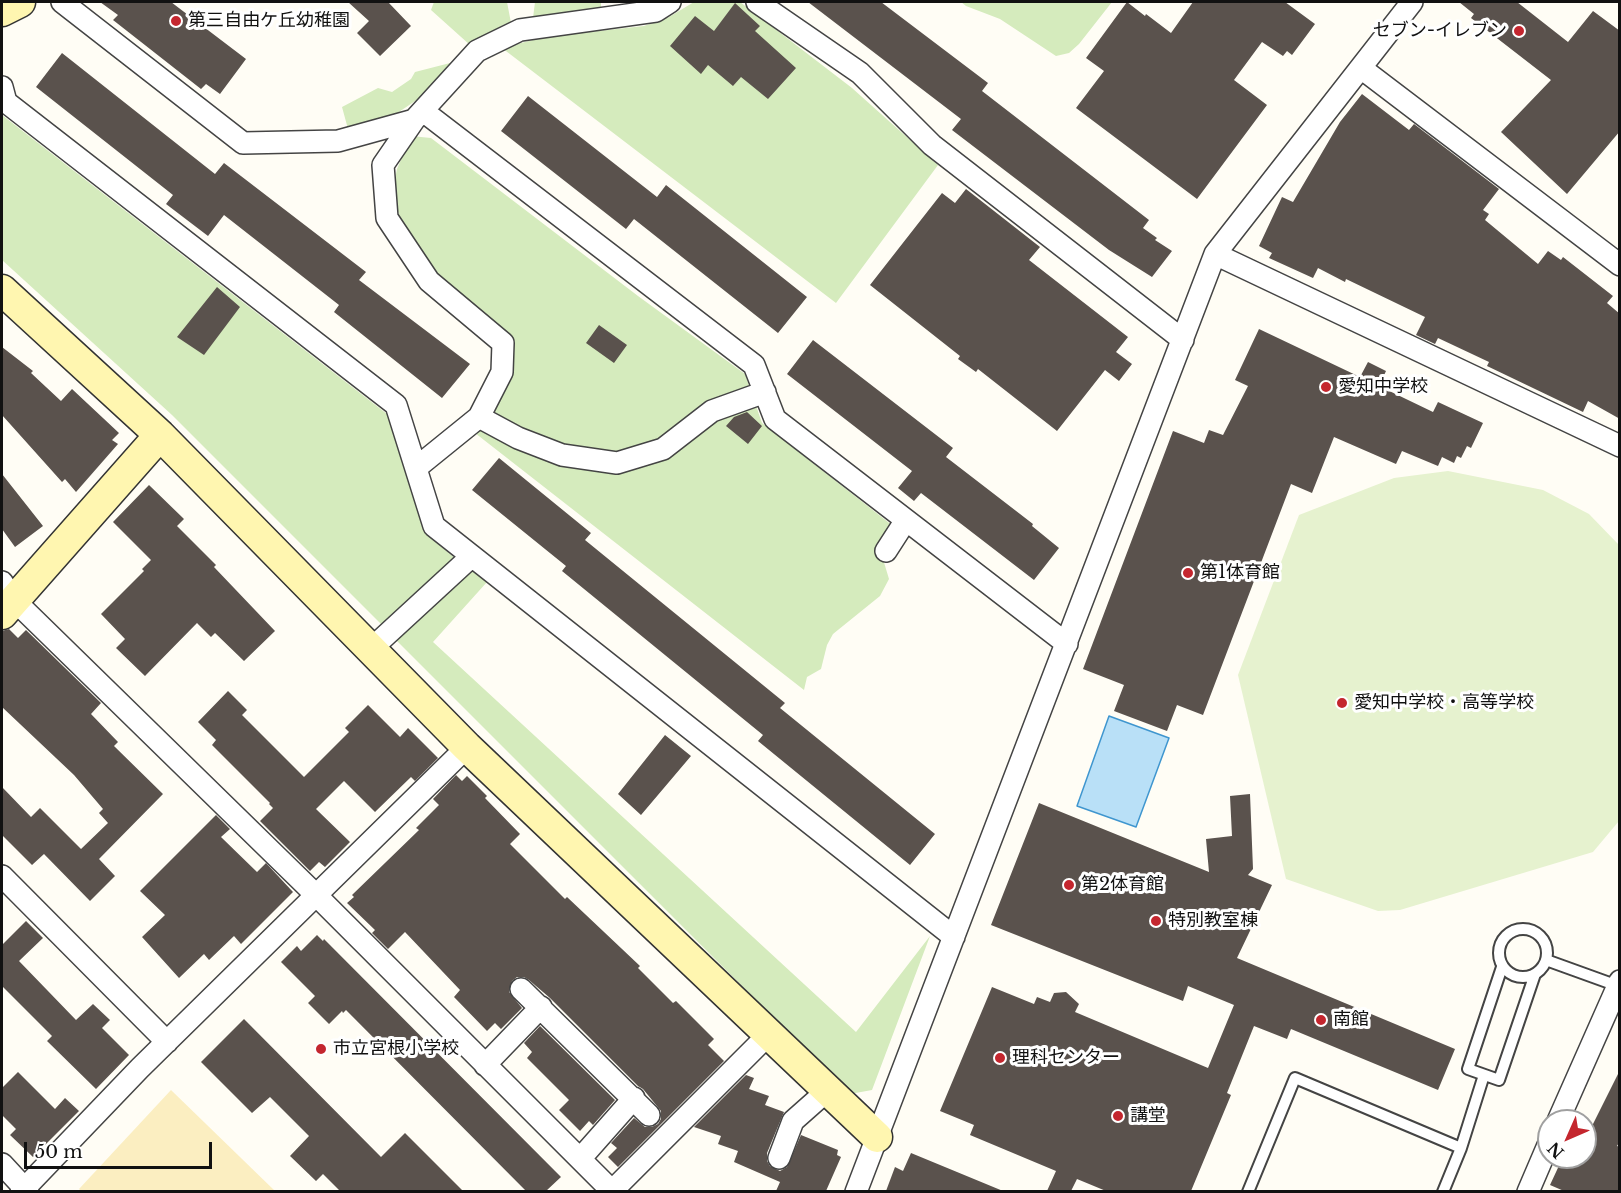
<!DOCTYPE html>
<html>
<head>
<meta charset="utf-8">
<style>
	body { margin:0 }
	#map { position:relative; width:1621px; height:1193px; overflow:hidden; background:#fffdf5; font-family:"Libre Baskerville",serif }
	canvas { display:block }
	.frame { position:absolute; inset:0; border:3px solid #111; pointer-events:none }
	.north { position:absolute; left:1537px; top:1109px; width:60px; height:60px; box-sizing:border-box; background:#fff; border:2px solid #a0a0a0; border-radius:50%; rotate:225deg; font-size:16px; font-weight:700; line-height:24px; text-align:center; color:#111 }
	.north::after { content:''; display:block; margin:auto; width:21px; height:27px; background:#c4262e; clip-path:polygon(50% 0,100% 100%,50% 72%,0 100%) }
	.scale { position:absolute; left:24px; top:1142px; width:188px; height:27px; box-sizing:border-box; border:3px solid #111; border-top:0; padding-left:8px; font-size:18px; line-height:21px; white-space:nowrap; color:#111; -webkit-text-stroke:4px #fff; paint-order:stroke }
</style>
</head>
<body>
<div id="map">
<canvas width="1621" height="1193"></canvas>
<div class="frame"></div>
<div class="north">N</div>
<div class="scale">50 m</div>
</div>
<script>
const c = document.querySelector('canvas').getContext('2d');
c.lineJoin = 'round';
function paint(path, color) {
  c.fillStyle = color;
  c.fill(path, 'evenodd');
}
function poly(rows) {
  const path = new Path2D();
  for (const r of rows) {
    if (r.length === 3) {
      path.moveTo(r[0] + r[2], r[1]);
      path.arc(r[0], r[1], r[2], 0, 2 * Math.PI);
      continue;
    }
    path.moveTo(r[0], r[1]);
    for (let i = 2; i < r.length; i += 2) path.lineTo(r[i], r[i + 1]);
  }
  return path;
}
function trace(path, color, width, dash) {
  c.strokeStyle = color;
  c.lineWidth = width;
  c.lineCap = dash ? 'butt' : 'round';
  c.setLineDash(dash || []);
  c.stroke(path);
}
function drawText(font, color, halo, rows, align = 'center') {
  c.font = font + ' "Libre Baskerville","Noto Sans JP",serif';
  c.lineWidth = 6;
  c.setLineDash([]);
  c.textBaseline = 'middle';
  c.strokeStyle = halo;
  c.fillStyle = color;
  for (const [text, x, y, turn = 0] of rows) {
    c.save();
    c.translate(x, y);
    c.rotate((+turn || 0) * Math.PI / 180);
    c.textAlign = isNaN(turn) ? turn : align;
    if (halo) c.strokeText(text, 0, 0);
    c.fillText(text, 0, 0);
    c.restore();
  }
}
paint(poly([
	[434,2,507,2,511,23,503,25,470,45,431,10],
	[535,2,601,2,601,10,533,18],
	[694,2,740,2,852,88,938,165,836,303,502,48,544,37,644,26,669,17],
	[961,2,1112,2,1079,44,1069,53,1056,56,1000,19,966,6],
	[454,62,421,97,390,118,348,129,342,107,378,88,392,92,411,79,415,72],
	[2,115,387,414,427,535,455,558,433,577,419,598,383,626,172,415,2,260],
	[411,136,431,138,638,296,745,374,762,423,893,526,883,559,889,579,880,596,833,634,827,645,821,669,807,677,804,690,475,433,512,360,438,279,408,239,395,203,393,189,397,169],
	[473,571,487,582,433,642,856,1032,930,936,872,1090,850,1094,396,640,441,595]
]), '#d5ebbd');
paint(poly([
	[171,1090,275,1191,82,1192,79,1189]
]), '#fbeec1');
paint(poly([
	[1448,471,1543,490,1589,514,1619,545,1619,821,1593,852,1400,910,1378,911,1286,879,1238,675,1299,515,1394,478]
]), '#e6f2cf');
const water = poly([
	[1109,716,1169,738,1136,827,1077,806,1109,716]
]);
paint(water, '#b9e0f7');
trace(water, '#3f96cf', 1.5);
paint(poly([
	[100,2,171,2,246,59,220,94,206,84,201,89,113,20,118,15],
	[348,2,388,2,411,26,380,56,357,33,369,21],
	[808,2,881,2,988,83,982,91,1149,220,1143,228,1157,238,1155,240,1172,251,1152,277,1109,250,952,130,961,119],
	[1127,2,1145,16,1146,14,1171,33,1193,2,1285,2,1315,24,1292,55,1287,51,1283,56,1262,42,1234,80,1267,105,1197,199,1076,108,1104,71,1086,58],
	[1459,2,1517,2,1568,42,1593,11,1620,31,1620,131,1567,194,1501,132,1551,80,1471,18,1474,14],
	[735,3,760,26,755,31,796,68,768,99,741,77,733,86,708,65,701,74,670,46,695,16,714,31],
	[62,53,215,174,224,163,366,272,359,280,470,364,442,398,334,312,339,305,224,215,208,236,166,204,173,195,36,87],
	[1362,94,1409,130,1414,124,1499,189,1483,210,1489,214,1485,220,1538,264,1548,251,1561,260,1563,257,1613,296,1607,303,1620,314,1620,419,1588,401,1583,412,1487,366,1489,362,1438,338,1435,344,1416,335,1425,317,1346,279,1345,282,1318,268,1313,278,1269,258,1272,253,1259,246,1282,197,1293,202,1340,122],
	[528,96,657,197,666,185,807,297,778,333,634,219,626,229,501,131],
	[966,189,1040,247,1029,260,1128,337,1116,352,1132,364,1119,381,1105,370,1057,431,978,369,976,372,958,359,960,356,870,285,942,193,955,203],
	[217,287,240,307,204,355,177,337],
	[599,325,627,345,614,363,586,343],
	[1259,329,1360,377,1368,362,1386,371,1379,386,1433,412,1438,402,1483,423,1471,448,1467,446,1461,458,1457,456,1454,463,1442,457,1438,466,1402,451,1396,464,1334,437,1312,493,1291,484,1203,715,1177,705,1167,731,1114,711,1124,685,1083,669,1173,431,1204,443,1209,430,1223,435,1248,386,1235,380],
	[813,340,953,448,946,457,1033,524,1032,526,1059,548,1034,580,921,493,914,501,898,488,912,471,787,374],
	[2,347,33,371,31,373,61,401,72,389,119,433,112,440,118,444,76,492,65,479,62,482,2,415],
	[747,412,762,426,748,444,726,426,734,417],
	[499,458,591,533,585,540,785,703,780,708,935,834,910,865,758,741,763,735,562,571,566,566,472,490],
	[2,474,43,526,15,547,2,529],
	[149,485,184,519,177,526,216,565,214,567,275,631,244,661,215,633,211,637,197,623,145,676,116,648,125,639,101,614,144,571,142,569,151,560,113,522],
	[9,629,18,638,26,630,101,703,91,714,118,742,114,746,163,794,99,859,115,876,90,901,44,854,32,865,2,835,2,787,31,817,40,808,81,849,108,823,99,813,103,809,74,775,2,707,2,631],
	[228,691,247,710,242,715,304,777,349,732,345,728,368,705,400,737,408,728,438,758,415,781,411,777,375,812,344,781,316,809,350,842,325,867,319,862,310,871,260,821,273,808,269,804,270,803,212,745,216,740,198,722],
	[665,735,691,756,641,815,618,794],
	[456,775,462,781,467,776,487,796,485,798,520,834,510,844,565,899,567,897,640,966,638,968,673,1003,676,1001,714,1039,708,1045,724,1061,618,1167,608,1157,617,1148,611,1143,634,1118,645,1127,652,1127,658,1124,661,1119,661,1111,643,1089,638,1086,550,998,529,980,524,977,517,977,512,981,509,992,522,1008,501,1029,495,1023,487,1031,454,997,460,990,405,932,388,949,372,933,375,930,347,903,354,897,352,895,419,830,416,828,439,805,433,799],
	[1250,794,1253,869,1248,875,1272,885,1237,958,1455,1049,1438,1090,1291,1029,1287,1039,1254,1026,1227,1093,1231,1095,1191,1191,1106,1191,1077,1179,1071,1191,1047,1191,1056,1171,970,1135,974,1125,940,1111,992,987,1034,1004,1037,997,1050,1002,1054,993,1066,992,1079,1004,1075,1012,1208,1068,1234,1005,1188,986,1183,1001,991,925,1039,803,1209,872,1206,839,1232,836,1230,796],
	[216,815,230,829,221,837,257,872,266,863,293,892,241,944,234,936,209,960,204,954,179,978,142,937,165,915,140,891],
	[26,921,43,938,19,961,76,1020,93,1004,110,1020,102,1028,129,1055,96,1089,47,1041,52,1036,2,986,2,942,3,944],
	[317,935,323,941,324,939,561,1177,546,1191,526,1191,346,1010,343,1013,342,1011,329,1024,308,1003,315,996,281,962,297,946,301,951],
	[244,1019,381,1157,405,1133,463,1191,340,1191,323,1174,316,1181,290,1156,309,1136,270,1097,252,1113,201,1062],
	[540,1026,615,1100,593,1125,589,1121,580,1131,559,1110,569,1100,527,1058,532,1052,524,1043],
	[1620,1070,1620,1141,1617,1146,1620,1147,1620,1191,1564,1191,1550,1185,1563,1157,1585,1157,1585,1140],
	[18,1072,55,1109,65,1098,79,1111,33,1157,10,1135,16,1129,2,1115,2,1088],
	[746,1075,754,1078,749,1089,769,1096,765,1105,784,1112,767,1153,767,1161,770,1166,780,1171,787,1167,801,1135,838,1150,837,1155,841,1157,826,1191,776,1191,780,1182,734,1162,738,1151,718,1144,721,1136,694,1127],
	[911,1153,1003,1191,886,1191,895,1167,903,1171]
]), '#5a524d');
const lane = poly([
	[1523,953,24],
	[1546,960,1618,986],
	[1502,967,1468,1069,1499,1080,1535,974],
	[1461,1148,1484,1075],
	[1248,1192,1295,1078,1461,1148,1443,1192]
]);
const street = poly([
	[62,2,243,143,338,141,414,120,477,51,520,30,656,11,670,2],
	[757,2,860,73,932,145,1183,340],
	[1361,68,1620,265],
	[2,87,6,102,396,405,434,526,954,937],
	[423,111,754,365,775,419,1067,644],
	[414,120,383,165,387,218,429,281,503,343,502,372,479,417,416,468],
	[1215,254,1620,446],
	[479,417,518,438,562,455,617,463,663,449,712,411,765,392],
	[886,551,906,520],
	[2,582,14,600,316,895,613,1192],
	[371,649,472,556],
	[2,876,167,1042],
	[521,989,649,1115],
	[485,1065,541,1007],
	[1558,1121,1620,981],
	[779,1158,793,1121,828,1090],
	[580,1159,634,1098],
	[2,1164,28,1192],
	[21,1192,140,1068,467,747],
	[611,1192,769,1034],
	[856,1192,1215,254,1412,2],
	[1528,1192,1549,1143]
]);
const secondary = poly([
	[2,11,20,2],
	[2,290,160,435,467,747,877,1137],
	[2,614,160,435]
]);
trace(lane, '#444', 14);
trace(street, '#444', 24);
trace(secondary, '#333', 33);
trace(lane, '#fff', 10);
trace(street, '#fff', 21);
trace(secondary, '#fff6b0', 30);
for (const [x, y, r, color] of [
	[176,21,6,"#c4262e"],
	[1519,31,6,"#c4262e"],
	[1326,387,6,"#c4262e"],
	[1188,573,6,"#c4262e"],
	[1342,703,6,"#c4262e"],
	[1069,885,6,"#c4262e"],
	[1156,921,6,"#c4262e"],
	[1321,1020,6,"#c4262e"],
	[321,1049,6,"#c4262e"],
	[1000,1058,6,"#c4262e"],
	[1118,1116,6,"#c4262e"]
]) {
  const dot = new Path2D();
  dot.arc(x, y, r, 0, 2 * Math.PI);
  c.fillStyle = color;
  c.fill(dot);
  trace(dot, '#fff', 2);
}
drawText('18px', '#111', '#fff', [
	["第三自由ケ丘幼稚園",188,21],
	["セブン-イレブン",1507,31,"right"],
	["愛知中学校",1338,387],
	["第1体育館",1200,573],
	["愛知中学校・高等学校",1354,703],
	["第2体育館",1081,885],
	["特別教室棟",1168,921],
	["南館",1333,1020],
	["市立宮根小学校",333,1049],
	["理科センター",1012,1058],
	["講堂",1130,1116]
], 'left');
</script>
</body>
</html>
